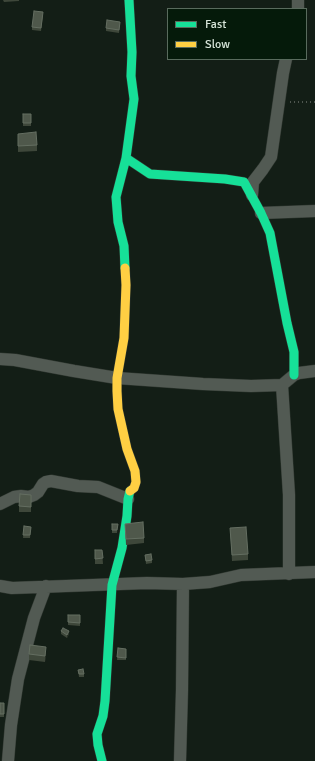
<!DOCTYPE html>
<html>
<head>
<meta charset="utf-8">
<style>
	body { margin:0 }
	#map { position:relative; width:315px; height:761px; overflow:hidden; background:#131e16; font-family:Signika,sans-serif }
	canvas { display:block }
	.legend { position:absolute; left:167px; top:8px; width:140px; height:52px; box-sizing:border-box; background:#051a0a; border:1px solid #596b5d; margin:0; padding:5px 7px; list-style:none; font-size:12px; color:#d7e5d9 }
	.legend li { display:flex; align-items:center; gap:8px; height:20px }
	.legend b { width:20px; border:1px solid #596b5d }
</style>
</head>
<body>
<div id="map">
<canvas width="315" height="761"></canvas>
<ul class="legend">
<li><b style="height:5px;background:#16e098"></b>Fast</li>
<li><b style="height:5px;background:#ffcf43"></b>Slow</li>
</ul>
</div>
<script>
const c = document.querySelector('canvas').getContext('2d');
c.lineJoin = 'round';
function poly(rows) {
  const path = new Path2D();
  for (const r of rows) {
    path.moveTo(r[0], r[1]);
    for (let i = 2; i < r.length; i += 2) path.lineTo(r[i], r[i + 1]);
  }
  return path;
}
function trace(path, color, width, dash) {
  c.strokeStyle = color;
  c.lineWidth = width;
  c.lineCap = dash ? 'butt' : 'round';
  c.setLineDash(dash || []);
  c.stroke(path);
}
function paint(path, color) {
  c.fillStyle = color;
  c.fill(path, 'evenodd');
}
const street = poly([
	[298,9,298,0],
	[252,195,253,182,263,169,271,157,283,73,286,59],
	[261,213,315,211],
	[0,359,15,360,74,371,117,378,203,384,251,386,282,385,294,375,299,373,315,371],
	[282,385,289,495,289,574],
	[0,504,14,497,21,496,29,497,34,495,38,492,43,484,46,482,51,481,78,486,98,487,128,499],
	[0,586,12,588,147,583,183,584,210,582,241,575,315,572],
	[8,761,11,725,18,679,34,618,46,586],
	[180,761,182,690,183,584]
]);
const fast = poly([
	[126,158,150,174,225,179,244,182,261,213,270,233,287,323,294,352,294,375],
	[125,268,124,246,118,222,116,197,126,158,134,99,131,76,132,52,129,0],
	[102,761,98,745,97,734,103,716,105,701,112,585,122,548,127,516,128,499,130,491]
]);
const slow = poly([
	[125,268,126,285,124,338,117,378,117,391,118,409,127,449,135,471,136,482,134,488,130,491]
]);
trace(street, '#303831', 13);
trace(fast, '#303831', 10);
trace(slow, '#303831', 10);
trace(poly([
	[290,102,315,102]
]), '#4e564f', 2, [1, 3]);
trace(street, '#525a53', 12);
trace(fast, '#16e098', 9);
trace(slow, '#ffcf43', 9);
paint(poly([
	[3,0,19,0,19,1,4,2],
	[43,15,41,31,32,30,32,27],
	[120,25,119,33,106,31,106,28],
	[23,114,31,114,31,126,23,126],
	[18,134,37,145,37,151,18,152],
	[31,501,31,512,19,512,19,506],
	[112,524,118,524,117,533,112,533],
	[125,524,144,538,144,543,126,545],
	[24,526,31,527,30,538,23,538],
	[230,528,248,554,248,560,232,561],
	[95,550,102,550,103,564,95,564],
	[145,555,152,560,152,563,146,564],
	[68,615,80,615,80,626,68,625],
	[61,631,69,634,67,638,61,634],
	[118,648,126,649,126,660,117,660],
	[46,653,45,662,29,660,29,654],
	[78,670,84,674,84,677,79,677],
	[0,703,4,703,4,717,0,717]
]), '#3e473a');
paint(poly([
	[69,631,69,634,67,638,67,635],
	[46,647,46,653,45,662,45,656]
]), '#262f24');
const building = poly([
	[34,11,43,12,41,28,32,27,34,11],
	[107,20,120,22,119,30,106,28,107,20],
	[23,114,31,114,31,123,23,123,23,114],
	[36,132,37,145,18,146,18,134,36,132],
	[20,494,31,495,31,507,19,506,20,494],
	[143,522,144,538,126,539,125,524,143,522],
	[112,524,118,524,117,530,112,530,112,524],
	[24,526,31,527,30,535,23,535,24,526],
	[246,527,248,554,232,555,230,528,246,527],
	[95,550,102,550,103,558,95,559,95,550],
	[151,554,152,560,146,561,145,555,151,554],
	[68,615,80,615,80,623,68,622,68,615],
	[63,628,69,631,67,635,61,631,63,628],
	[30,645,46,647,45,656,29,654,30,645],
	[118,648,126,649,126,658,117,657,118,648],
	[83,669,84,674,79,674,78,670,83,669],
	[0,703,4,703,4,714,0,714,0,703]
]);
paint(building, '#4f584b');
trace(building, '#646e61', 1);
</script>
</body>
</html>
